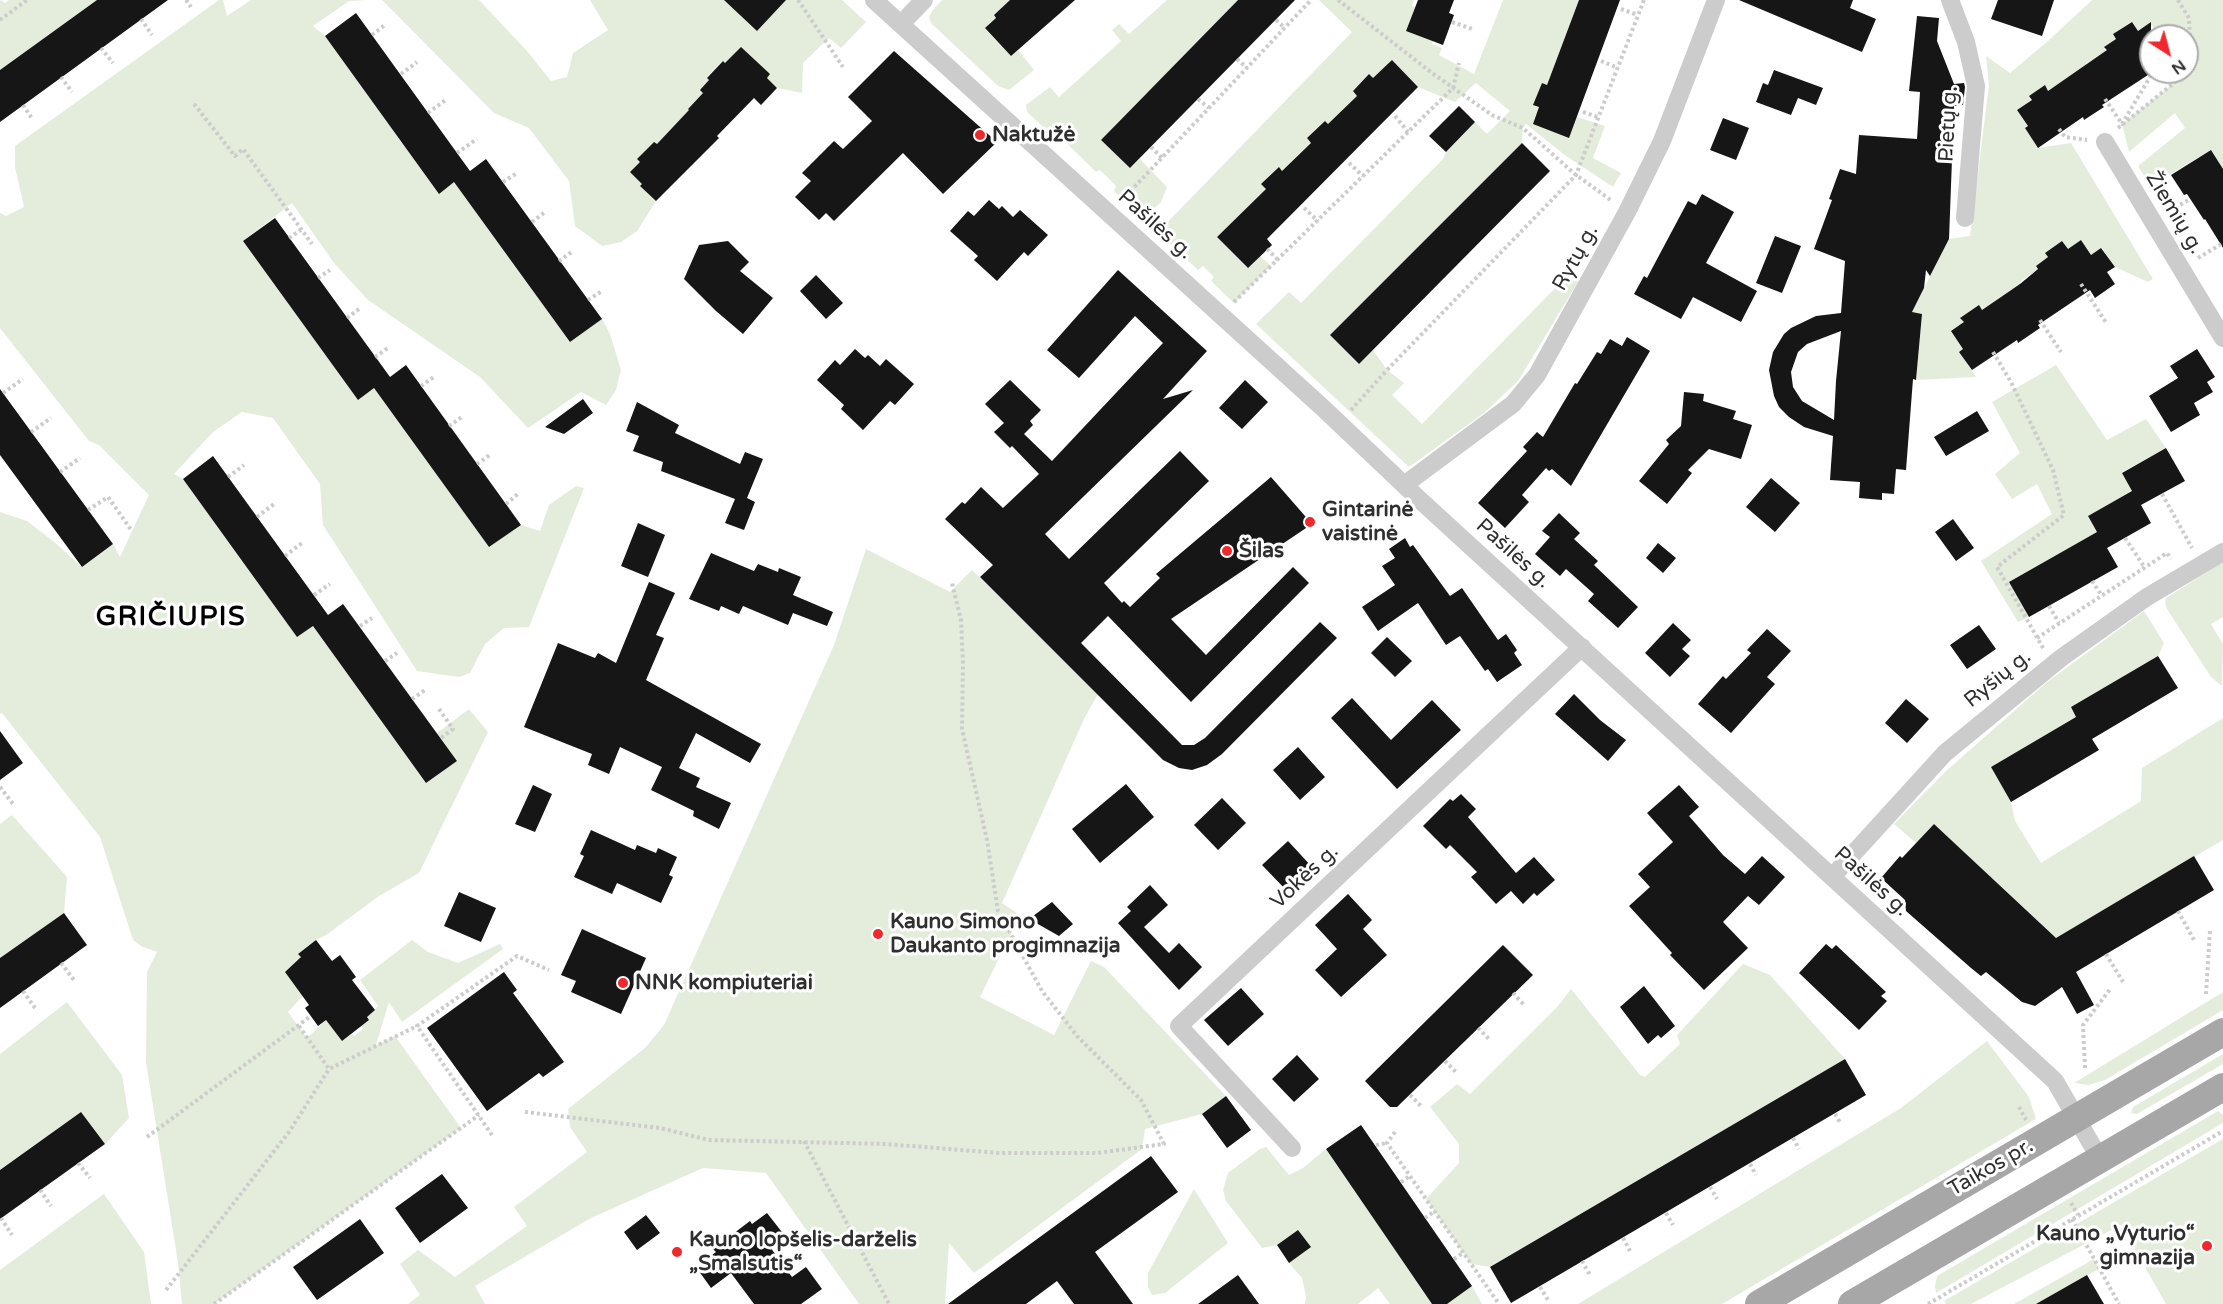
<!DOCTYPE html>
<html>
<head>
<meta charset="utf-8">
<style>
	body { margin:0 }
	#map { position:relative; width:2223px; height:1304px; overflow:hidden; background:#fff; font-family:"Varela Round",sans-serif }
	canvas { display:block }
	.north { position:absolute; left:2139px; top:24px; width:60px; height:60px; box-sizing:border-box; background:#fff; border:2px solid #acacac; border-radius:50%; rotate:144deg; font-size:16px; font-weight:700; line-height:24px; text-align:center; color:#2f2f2f }
	.north::after { content:''; display:block; margin:auto; width:21px; height:27px; background:#ee282c; clip-path:polygon(50% 0,100% 100%,50% 72%,0 100%) }
</style>
</head>
<body>
<div id="map">
<canvas width="2223" height="1304"></canvas>
<div class="north">N</div>
</div>
<script>
const c = document.querySelector('canvas').getContext('2d');
c.lineJoin = 'round';
function paint(path, color) {
  c.fillStyle = color;
  c.fill(path, 'evenodd');
}
function poly(rows) {
  const path = new Path2D();
  for (const r of rows) {
    path.moveTo(r[0], r[1]);
    for (let i = 2; i < r.length; i += 2) path.lineTo(r[i], r[i + 1]);
  }
  return path;
}
function trace(path, color, width, dash) {
  c.strokeStyle = color;
  c.lineWidth = width;
  c.lineCap = dash ? 'butt' : 'round';
  c.setLineDash(dash || []);
  c.stroke(path);
}
function drawText(font, color, halo, rows, align = 'center') {
  c.font = font + ' "Varela Round",sans-serif';
  c.lineWidth = 6;
  c.setLineDash([]);
  c.textBaseline = 'middle';
  c.strokeStyle = halo;
  c.fillStyle = color;
  for (const [text, x, y, turn = 0] of rows) {
    c.save();
    c.translate(x, y);
    c.rotate((+turn || 0) * Math.PI / 180);
    c.textAlign = isNaN(turn) ? turn : align;
    if (halo) c.strokeText(text, 0, 0);
    c.fillText(text, 0, 0);
    c.restore();
  }
}
paint(poly([
	[2,0,5,3,9,0,97,0,0,70,0,1],
	[219,0,223,0,227,16,251,0,366,0,349,1,313,26,325,36,438,193,454,182,570,342,602,319,610,334,621,370,616,390,606,405,581,392,528,428,480,377,368,300,334,263,292,203,243,241,358,400,374,388,489,547,521,525,540,531,549,505,576,486,584,488,529,627,504,628,485,644,470,673,459,677,417,671,323,525,320,484,273,418,242,412,213,432,174,474,183,479,297,637,313,626,426,783,457,761,437,733,469,709,488,732,419,873,379,896,326,935,316,940,299,953,301,957,285,972,303,996,288,1012,307,1038,326,1020,342,1041,352,1034,354,1036,363,1029,361,1026,369,1020,367,1017,378,1006,360,980,412,940,428,952,458,963,500,944,503,949,402,1022,389,1002,376,1045,395,1036,461,1128,214,1304,182,1304,178,1263,146,1062,147,972,157,952,141,946,133,940,100,837,2,713,0,714,0,512,27,521,53,541,82,567,113,544,120,557,149,495,99,445,89,441,0,328,0,213,6,216,24,207,15,167,15,146],
	[382,0,479,0,527,51,551,81,567,77,573,53,608,30,590,0,842,0,866,22,841,48,829,38,803,63,802,93,777,88,767,78,770,74,722,61,707,77,709,80,703,93,688,108,690,110,657,144,653,142,637,159,640,162,642,184,640,186,656,201,637,231,621,242,602,246,575,226,569,181,529,128,494,113],
	[942,0,1010,0,994,15,996,18,985,29,1011,56,1018,50,1034,70,1009,90,998,86,931,23,929,17,933,10],
	[1167,0,1238,0,1101,140,1130,168,1140,159,1167,187,1161,202,1144,218,1114,191,1116,186,1100,170,1096,172,1056,133,1053,136,1027,112,1026,105,1050,87,1059,97,1121,41,1112,30,1119,24,1129,34],
	[1316,0,1414,0,1412,6,1415,7,1406,31,1433,41,1432,44,1442,48,1439,55,1474,74,1503,0,1579,0,1547,85,1542,83,1534,105,1539,107,1534,120,1569,137,1577,117,1605,126,1593,158,1621,173,1613,187,1566,156,1526,124,1523,128,1522,143,1330,335,1358,364,1373,350,1387,370,1404,383,1392,395,1422,424,1571,272,1578,282,1518,381,1484,413,1409,467,1256,324,1289,292,1301,303,1443,159,1446,152,1475,122,1487,134,1510,111,1476,83,1455,102,1418,87,1392,60,1373,78,1369,74,1353,90,1357,96,1328,124,1325,121,1307,138,1311,143,1282,171,1279,168,1261,184,1266,189,1217,237,1247,268,1260,256,1271,266,1234,303,1211,281,1214,277,1203,266,1198,270,1158,232,1352,32,1319,0],
	[2092,0,2223,0,2223,169,2211,150,2150,186,2138,166,2185,128,2175,113,2129,152,2122,124,2174,83,2179,72,2187,72,2187,36,2176,36,2171,29,2159,36,2150,23,2138,31,2131,22,2113,34,2116,39,2105,46,2107,50,2086,64,2088,68,2080,70,2048,91,2044,86,2029,96,2032,100,2017,110,2028,126,2025,128,2038,148,2071,143,2153,279,2148,282,2115,267,2102,248,2091,255,2081,240,2068,249,2062,241,2045,253,2048,257,2036,266,2038,269,2020,282,2022,287,2011,290,1982,310,1978,306,1961,317,1964,322,1963,349,1960,352,1976,377,1916,380,1922,314,1912,312,1949,239,1970,236,1989,85,1986,56,2010,73,2048,41],
	[2056,365,2107,440,2146,419,2166,448,2122,472,2132,491,2088,516,2097,532,2010,582,2029,617,2018,622,1981,561,2052,514,2037,484,2012,499,1995,474,2020,453,1992,402],
	[866,549,950,592,972,570,1098,694,1084,719,1002,903,1020,915,980,997,1054,1035,1091,961,1104,967,1226,1096,1202,1114,1145,1129,1142,1149,974,1273,949,1243,945,1304,859,1304,766,1173,703,1168,591,1218,475,1286,485,1304,408,1304,420,1295,400,1264,418,1250,455,1277,527,1226,514,1207,587,1152,570,1127,568,1109,645,1048,664,1025,834,645],
	[2223,562,2223,617,2211,624,2223,644,2222,686,2211,677,2167,609,2165,602,2166,598],
	[2144,611,2164,643,2158,656,2071,707,2076,717,1991,767,2011,802,2015,821,2041,863,2141,801,2142,768,2223,718,2223,840,2056,938,2040,945,2036,937,2040,923,1934,824,1916,843,1894,824,1945,772,2047,682],
	[12,815,67,877,64,913,0,958,0,824],
	[1743,964,1770,975,1845,1059,1490,1267,1471,1264,1426,1199,1459,1163,1459,1144,1430,1107,1457,1084,1470,1094,1558,1006,1571,989,1640,1075,1645,1077,1680,1044,1677,1035],
	[2223,992,2223,1010,2105,1080,2089,1085,2074,1083],
	[67,1002,122,1075,129,1118,105,1144,81,1112,0,1170,0,1054],
	[1987,1041,2029,1097,2036,1119,1722,1304,1578,1304,1901,1108],
	[2223,1054,2223,1064,2137,1114,2131,1113,2133,1107],
	[2218,1111,2223,1115,2223,1123,1936,1293,1935,1286,1937,1276],
	[2223,1139,2223,1304,2166,1304,2121,1225,1971,1304,1946,1304,1944,1301],
	[1266,1147,1289,1175,1303,1168,1326,1149,1432,1304,1390,1304,1378,1288,1358,1304,1305,1304,1306,1296,1302,1278,1289,1263,1310,1247,1298,1230,1277,1245,1262,1248,1226,1201,1223,1190,1228,1173,1260,1149],
	[1194,1189,1228,1243,1165,1293,1152,1295,1148,1287,1148,1273],
	[104,1194,144,1252,151,1304,0,1304,0,1270],
	[2094,1259,2099,1269,2052,1295,2057,1304,2014,1304],
	[1472,1286,1482,1304,1447,1304]
]), '#e4eddb');
paint(poly([
	[97,0,168,0,0,122,0,70],
	[724,0,786,0,757,31],
	[1010,0,1075,0,1011,56,985,28,996,18,994,15],
	[1238,0,1295,0,1130,168,1101,140],
	[1418,0,1454,0,1449,13,1454,15,1443,45,1406,31],
	[1579,0,1620,0,1569,138,1533,124,1539,107,1533,105,1542,83,1547,85],
	[1739,0,1853,0,1850,8,1876,19,1862,52],
	[1998,0,2054,0,2042,36,1991,19],
	[356,13,470,171,486,159,602,319,570,342,454,182,439,194,325,36],
	[1917,16,1939,18,1937,41,1954,84,1964,83,1965,87,1963,105,1954,106,1949,239,1930,276,1926,270,1924,288,1912,312,1922,314,1916,380,1913,379,1906,470,1896,469,1894,494,1882,493,1882,500,1859,498,1860,482,1830,480,1833,436,1804,427,1789,417,1779,407,1774,396,1769,370,1773,352,1784,334,1791,328,1816,316,1841,313,1845,261,1814,249,1832,200,1829,199,1840,169,1856,174,1859,135,1917,139,1920,92,1909,91],
	[1841,331,1836,381,1834,420,1802,401,1793,387,1791,372,1798,352,1807,344],
	[2132,22,2138,31,2151,22,2151,73,2102,105,2104,107,2084,120,2083,117,2038,148,2025,128,2028,126,2017,110,2032,100,2029,96,2045,85,2048,91,2107,50,2104,47,2116,39,2113,34],
	[741,47,770,74,767,78,777,88,761,105,754,98,717,136,719,138,656,201,640,186,642,184,630,172,640,162,637,159,654,142,657,144,689,110,688,109,703,93,700,90,709,80,707,78,723,61,725,63],
	[894,51,997,142,943,194,903,153,834,221,826,213,819,220,795,197,811,181,802,173,834,141,843,149,872,121,848,97],
	[1392,60,1418,87,1267,239,1272,245,1248,268,1217,237,1266,189,1261,184,1279,167,1282,171,1311,143,1307,138,1325,121,1328,124,1357,96,1353,91,1369,74,1373,78],
	[1774,70,1823,88,1816,105,1798,98,1791,115,1756,102,1763,83,1768,85],
	[1459,106,1475,122,1446,152,1429,136],
	[1723,118,1749,128,1736,160,1710,150],
	[1522,143,1550,171,1359,364,1330,335],
	[2211,150,2223,169,2223,248,2205,219,2204,220,2187,194,2184,195,2171,175],
	[1702,194,1734,212,1706,263,1757,291,1741,322,1693,297,1681,319,1634,294,1644,276,1647,278,1688,201,1696,205],
	[989,200,999,209,1002,206,1013,217,1020,210,1048,235,1028,256,1024,252,997,281,974,260,978,256,950,231,968,211,974,216],
	[275,218,390,377,406,365,521,525,489,547,374,388,358,400,243,241],
	[1775,236,1801,246,1782,293,1756,283],
	[2081,240,2091,255,2101,248,2115,267,2107,272,2115,284,2095,298,2090,290,2038,325,2040,328,2018,343,2017,340,1972,370,1959,352,1963,349,1951,331,1964,322,1960,318,1979,305,1982,310,2020,284,2038,269,2036,266,2048,257,2045,253,2062,241,2068,249],
	[728,241,749,262,740,271,773,298,743,334,716,311,684,279,699,245],
	[1118,270,1207,351,1163,399,1193,390,1045,534,1069,559,1180,451,1209,481,1104,583,1122,603,1124,601,1130,607,1160,578,1156,574,1271,477,1312,524,1171,619,1206,655,1293,567,1309,583,1191,702,1108,616,1081,643,1182,745,1194,745,1205,738,1320,622,1337,638,1222,754,1207,765,1192,770,1179,768,1163,760,980,577,993,565,945,519,962,502,965,504,981,487,1003,508,1039,474,1012,446,1010,448,994,432,1004,423,985,404,1010,380,1041,410,1030,421,1033,425,1024,434,1052,461,1163,343,1135,316,1079,378,1047,350],
	[816,275,843,303,826,319,800,291],
	[1627,337,1650,351,1571,486,1552,469,1549,471,1546,468,1522,495,1529,502,1505,528,1478,503,1527,451,1523,447,1537,432,1543,437,1575,383,1577,384,1597,352,1601,354,1610,339,1622,346],
	[855,349,865,358,868,355,880,366,886,359,914,384,895,405,890,401,863,430,841,409,844,405,817,380,835,360,840,365],
	[2197,349,2215,377,2207,382,2213,392,2194,403,2200,415,2171,432,2149,396,2178,378,2170,366],
	[1245,380,1268,402,1242,429,1219,408],
	[0,389,113,544,82,567,0,455],
	[1684,392,1704,394,1703,401,1736,411,1733,419,1752,425,1741,459,1709,449,1688,470,1692,473,1667,504,1639,481,1669,444,1666,440,1681,426],
	[583,399,593,413,564,434,545,427],
	[637,402,679,425,675,433,740,464,745,452,763,459,747,498,755,502,744,530,725,523,735,499,661,471,663,462,633,451,639,436,626,431],
	[1977,411,1989,431,1946,456,1934,437],
	[2166,448,2185,481,2141,505,2151,523,2107,548,2118,567,2029,617,2009,582,2097,532,2088,516,2132,491,2122,473],
	[213,456,328,615,343,604,457,761,426,783,313,626,297,637,183,479],
	[1771,478,1800,503,1775,532,1746,507],
	[1559,513,1580,533,1574,539,1598,561,1594,565,1638,607,1618,628,1588,601,1594,594,1566,569,1560,576,1535,554,1550,537,1542,531],
	[1953,519,1974,548,1956,561,1935,532],
	[638,523,665,535,648,577,621,566],
	[1405,538,1410,547,1413,545,1450,596,1462,588,1498,640,1506,634,1517,650,1514,653,1522,665,1497,682,1488,669,1485,671,1460,636,1446,645,1418,603,1378,631,1362,607,1395,585,1382,566,1395,558,1389,549],
	[1658,543,1676,558,1663,573,1646,558],
	[711,553,754,571,758,564,778,572,779,568,801,577,793,595,833,612,827,626,793,613,788,625,743,606,739,614,721,606,719,611,689,599],
	[649,582,675,593,656,635,664,638,646,680,761,744,750,763,696,733,679,768,700,778,696,787,731,803,719,829,693,816,694,811,651,790,662,767,620,747,609,774,588,765,592,754,524,727,558,643,595,658,598,653,616,663],
	[1673,623,1691,640,1682,649,1690,656,1670,677,1645,653],
	[1979,625,1996,649,1967,669,1950,645],
	[1767,629,1791,651,1767,677,1775,684,1731,733,1698,704,1723,676,1726,679,1751,653,1747,650],
	[1387,637,1412,661,1395,677,1371,653],
	[2158,656,2178,688,2092,739,2099,750,2011,802,1991,767,2076,717,2071,707],
	[1574,694,1600,720,1626,740,1608,761,1555,714],
	[1352,698,1391,740,1432,700,1461,730,1397,789,1331,718],
	[1906,699,1929,719,1907,743,1885,723],
	[0,731,23,763,0,780],
	[1298,747,1325,777,1300,800,1273,770],
	[1126,784,1154,817,1100,863,1072,829],
	[533,785,552,794,535,832,515,824],
	[1679,785,1699,807,1689,816,1723,855,1745,874,1762,856,1785,877,1759,905,1748,896,1723,922,1748,948,1704,990,1670,955,1672,953,1629,906,1650,887,1638,874,1673,842,1647,813],
	[1461,794,1476,809,1468,817,1516,873,1534,857,1555,880,1537,896,1534,893,1523,904,1511,891,1496,904,1471,877,1477,872,1450,845,1446,849,1423,826,1450,799,1453,801],
	[1222,798,1246,823,1218,850,1194,825],
	[1934,824,2056,938,2194,856,2214,890,2076,972,2094,1005,2077,1014,2062,987,2035,1006,2022,1002,1986,972,1981,976,1971,968,1906,911,1905,900,1881,878,1900,856,1902,858],
	[591,830,635,850,637,845,656,853,658,848,677,857,669,875,673,877,661,903,617,883,612,894,574,877,584,856,580,854],
	[1288,841,1313,868,1287,891,1262,865],
	[1150,885,1168,905,1144,927,1169,953,1179,943,1202,967,1179,990,1118,923,1131,911,1127,907],
	[459,892,496,908,481,942,444,926],
	[1348,894,1372,920,1363,929,1387,955,1341,997,1315,970,1337,949,1315,925],
	[1052,902,1073,924,1059,936,1029,919],
	[64,913,87,945,0,1008,0,958],
	[582,929,646,958,621,1014,571,992,576,981,561,975],
	[316,940,332,961,340,955,356,977,352,980,375,1010,367,1017,369,1020,342,1041,326,1020,318,1026,305,1008,309,1005,285,972,301,957,298,954],
	[1826,944,1832,949,1836,945,1886,992,1881,996,1887,1001,1859,1030,1799,973],
	[1503,945,1533,975,1397,1107,1390,1107,1365,1081],
	[504,972,517,990,513,993,564,1062,543,1077,539,1073,487,1111,427,1028],
	[1644,986,1675,1026,1661,1038,1658,1035,1648,1044,1620,1007],
	[1241,988,1264,1014,1228,1046,1204,1020],
	[1297,1055,1319,1079,1294,1102,1272,1079],
	[1845,1059,1866,1095,1511,1303,1490,1267],
	[1226,1096,1251,1130,1227,1148,1202,1114],
	[81,1112,105,1144,0,1219,0,1170],
	[1361,1125,1472,1286,1447,1304,1432,1304,1326,1149],
	[1151,1156,1178,1192,1095,1252,1133,1304,1074,1304,1057,1281,1026,1304,948,1304],
	[442,1174,468,1208,420,1243,395,1208],
	[767,1213,785,1236,770,1247,792,1277,806,1267,822,1289,801,1304,754,1304,731,1273,711,1288,696,1267,716,1252,713,1249,750,1221,752,1224],
	[646,1215,660,1233,637,1250,624,1232],
	[360,1219,384,1253,317,1300,293,1267],
	[1298,1230,1311,1247,1289,1263,1277,1245],
	[1238,1275,1259,1304,1198,1304],
	[2087,1275,2104,1304,2036,1304]
]), '#161616');
trace(poly([
	[186,0,191,7],
	[798,0,843,67],
	[1338,0,1432,73,1492,115,1523,128,1576,175,1612,201],
	[2178,0,2189,18,2191,62,2187,67],
	[1621,9,1638,15],
	[141,19,152,35],
	[0,20,27,0],
	[1276,20,1284,27],
	[1452,22,1472,29],
	[372,35,385,25],
	[101,48,113,63],
	[1237,59,1247,68],
	[1601,61,1618,68],
	[2149,65,2151,68],
	[401,74,417,62],
	[61,77,72,92],
	[1198,99,1209,108],
	[2105,99,2122,124,2153,72],
	[194,104,235,156,243,149,312,244],
	[23,105,33,120],
	[1583,112,1598,117],
	[428,113,447,99],
	[1395,116,1408,132],
	[2118,128,2174,83,2183,72],
	[2059,129,2065,137,2087,140],
	[1151,147,1162,158],
	[457,153,477,139],
	[1349,163,1363,176],
	[503,182,517,173],
	[1122,200,1311,0],
	[1304,208,1318,221],
	[2170,211,2190,199],
	[532,222,545,212],
	[289,238,301,230],
	[1267,249,1278,260],
	[2198,258,2223,243],
	[559,261,573,251],
	[318,278,330,270],
	[2081,284,2107,324],
	[588,300,602,291],
	[1234,302,1453,88,1459,63],
	[347,318,359,309],
	[2040,320,2061,352],
	[1993,352,2011,382,2053,470,2064,515,1997,567,2043,648],
	[375,357,388,348],
	[421,386,435,376],
	[3,393,23,379],
	[1351,410,1387,370,1576,175,1644,0],
	[449,426,463,416],
	[31,432,51,418],
	[477,464,491,454],
	[60,472,80,458],
	[228,477,244,465],
	[2162,494,2192,548],
	[506,504,519,493],
	[88,510,108,497,132,531],
	[257,517,274,504],
	[2125,538,2145,568],
	[285,556,302,543],
	[2092,581,2102,596],
	[314,595,330,584],
	[2049,606,2059,623],
	[360,626,372,618],
	[2037,638,2167,553,2171,559],
	[385,661,397,653],
	[412,699,425,690],
	[439,709,453,729,441,738],
	[0,787,13,804],
	[2178,911,2194,940],
	[2106,954,2123,982],
	[61,963,74,980],
	[23,991,35,1008],
	[1513,993,1524,1005],
	[2206,994,2210,930],
	[299,1026,329,1069,417,1026],
	[1478,1028,1489,1039],
	[1445,1061,1456,1072],
	[2085,1068,2083,1025,2111,988],
	[1410,1095,1421,1106],
	[2019,1107,2026,1120],
	[525,1112,660,1128,709,1140,886,1144,999,1153,1097,1153,1164,1144,1141,1100,1077,1036,1042,991,998,911,987,840,962,729,963,664,961,620,952,583],
	[1835,1114,1841,1124],
	[1395,1132,1387,1143,1499,1304],
	[492,1135,417,1026,517,956,549,970],
	[147,1137,311,1016],
	[1793,1138,1799,1149],
	[804,1141,889,1304],
	[1376,1145,1387,1143],
	[78,1163,90,1178],
	[1750,1164,1756,1175],
	[1401,1182,1410,1176],
	[1710,1187,1717,1199],
	[40,1190,51,1206],
	[2071,1203,2078,1215],
	[1666,1213,1673,1225],
	[1,1218,12,1235],
	[1425,1218,1435,1211],
	[2072,1219,2119,1304],
	[1623,1238,1630,1251],
	[1454,1259,1463,1253],
	[1582,1261,1590,1275],
	[1540,1287,1548,1300],
	[166,1290,289,1132,329,1069],
	[214,1304,479,1115],
	[1928,1304,2223,1131]
]), '#ccc', 4, [3, 3]);
trace(poly([
	[874,0,1323,408,1420,500,2055,1081,2100,1159],
	[1950,0,1966,42,1976,86,1965,218],
	[901,24,924,0],
	[2105,142,2223,338],
	[1404,485,1513,404,1537,375,1627,212,1662,141,1716,0],
	[1832,877,1945,753,2061,658,2147,597,2223,552],
	[1292,1148,1179,1026,1582,647]
]), '#ccc', 18);
trace(poly([
	[1759,1304,2223,1032],
	[1852,1304,2223,1087]
]), '#a7a7a7', 28);
for (const [x, y, r, color] of [
	[980,135,6,"#ee282c"],
	[1310,522,6,"#ee282c"],
	[1227,551,6,"#ee282c"],
	[878,934,6,"#ee282c"],
	[623,983,6,"#ee282c"],
	[2207,1246,6,"#ee282c"],
	[677,1252,6,"#ee282c"]
]) {
  const dot = new Path2D();
  dot.arc(x, y, r, 0, 2 * Math.PI);
  c.fillStyle = color;
  c.fill(dot);
  trace(dot, '#fff', 2);
}
drawText('21px', '#2f2f2f', '#fff', [
	["Pietų g.",1949,124,-87],
	["Žiemių g.",2174,213,59],
	["Pašilės g.",1155,225,42],
	["Rytų g.",1576,258,-61],
	["Pašilės g.",1513,554,42],
	["Ryšių g.",1998,679,-39],
	["Vokės g.",1305,877,-43],
	["Pašilės g.",1871,882,42],
	["Taikos pr.",1991,1168,-30]
]);
drawText('bold 21px', '#2f2f2f', '#fff', [
	["Naktužė",992,135],
	["Gintarinė",1322,510],
	["vaistinė",1322,534],
	["Šilas",1239,551],
	["Kauno Simono",890,922],
	["Daukanto progimnazija",890,946],
	["NNK kompiuteriai",635,983],
	["Kauno „Vyturio“",2195,1234,"right"],
	["gimnazija",2195,1258,"right"],
	["Kauno lopšelis-darželis",689,1240],
	["„Smalsutis“",689,1264]
], 'left');
c.letterSpacing = '1.5px';
drawText('bold 27px', '#000', '#fff', [
	["GRIČIUPIS",171,618]
]);
c.letterSpacing = '0px';
</script>
</body>
</html>
